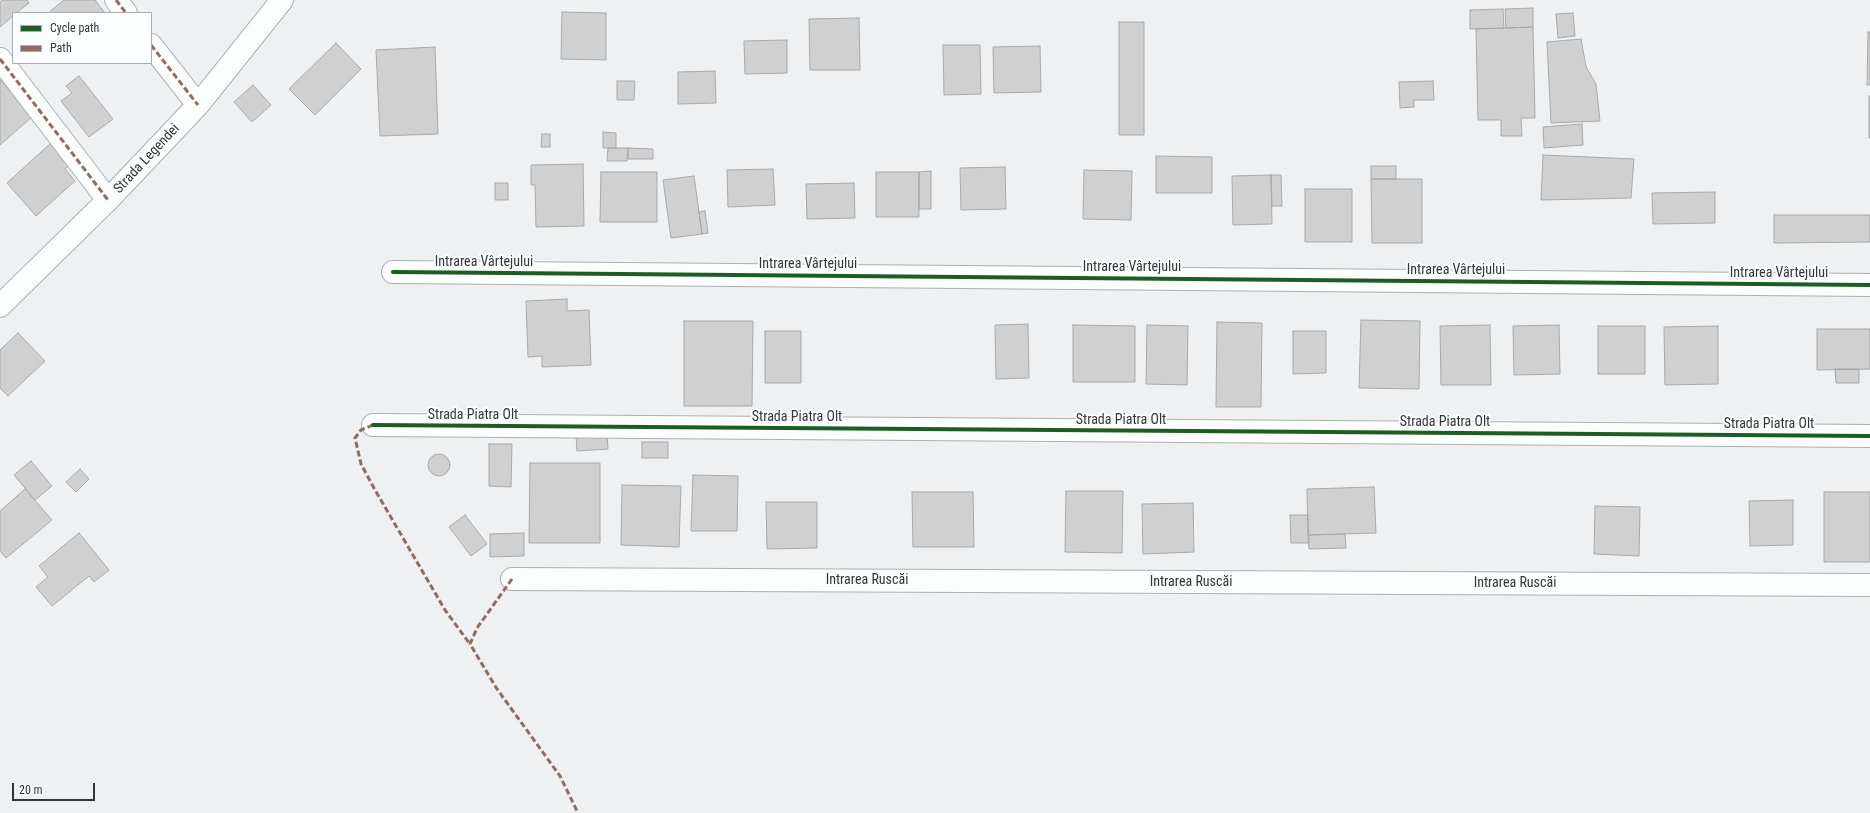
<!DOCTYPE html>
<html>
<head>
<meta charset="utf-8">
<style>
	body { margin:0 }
	#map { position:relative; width:1870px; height:813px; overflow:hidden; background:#eef0f2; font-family:"Roboto Condensed",sans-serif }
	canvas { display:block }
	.legend { position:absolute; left:12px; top:12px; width:140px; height:52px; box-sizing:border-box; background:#fcfdff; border:1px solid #acadaf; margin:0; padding:5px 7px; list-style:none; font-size:12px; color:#343537 }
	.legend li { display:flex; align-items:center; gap:8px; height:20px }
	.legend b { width:20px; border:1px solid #acadaf }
	.scale { position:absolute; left:12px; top:783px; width:83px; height:18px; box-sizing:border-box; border:2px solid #343537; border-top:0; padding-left:5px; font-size:12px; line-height:14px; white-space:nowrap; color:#343537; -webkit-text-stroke:3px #fcfdff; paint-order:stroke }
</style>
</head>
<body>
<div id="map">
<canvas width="1870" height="813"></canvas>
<ul class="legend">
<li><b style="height:5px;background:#1b5e20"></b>Cycle path</li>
<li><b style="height:5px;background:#8d6e63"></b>Path</li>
</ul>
<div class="scale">20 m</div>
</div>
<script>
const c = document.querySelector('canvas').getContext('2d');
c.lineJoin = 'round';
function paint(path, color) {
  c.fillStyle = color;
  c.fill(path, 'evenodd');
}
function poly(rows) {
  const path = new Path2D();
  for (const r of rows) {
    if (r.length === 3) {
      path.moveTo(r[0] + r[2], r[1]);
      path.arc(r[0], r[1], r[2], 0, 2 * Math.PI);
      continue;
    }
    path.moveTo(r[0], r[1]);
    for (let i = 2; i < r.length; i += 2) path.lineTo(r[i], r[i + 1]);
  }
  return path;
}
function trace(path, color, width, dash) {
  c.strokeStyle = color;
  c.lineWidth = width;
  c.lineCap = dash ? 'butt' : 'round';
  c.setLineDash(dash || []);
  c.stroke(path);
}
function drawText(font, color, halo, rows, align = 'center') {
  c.font = font + ' "Roboto Condensed",sans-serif';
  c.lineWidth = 4;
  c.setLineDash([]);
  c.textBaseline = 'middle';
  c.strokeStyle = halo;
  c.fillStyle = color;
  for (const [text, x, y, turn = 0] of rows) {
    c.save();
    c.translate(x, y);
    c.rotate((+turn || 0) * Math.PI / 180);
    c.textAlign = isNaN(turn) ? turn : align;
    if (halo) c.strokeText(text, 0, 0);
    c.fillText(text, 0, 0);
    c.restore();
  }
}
const building = poly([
	[2,0,27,0,29,3,16,13,13,13,13,16,0,27,0,2,2,0],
	[64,0,95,0,105,13,48,13,64,0],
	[1533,8,1533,27,1506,28,1505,9,1533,8],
	[1503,9,1504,28,1470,29,1470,10,1503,9],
	[562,12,606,13,606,60,561,59,562,12],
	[1573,13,1575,36,1558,38,1556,14,1573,13],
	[859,18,860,70,810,70,809,19,859,18],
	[1119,22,1144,22,1144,135,1119,135,1119,22],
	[1533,27,1535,118,1521,118,1522,136,1501,136,1501,120,1478,120,1476,29,1533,27],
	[1868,32,1870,32,1870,85,1867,85,1868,32],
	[1581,39,1586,67,1596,84,1600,121,1551,123,1547,42,1581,39],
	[787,40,787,73,745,74,744,41,787,40],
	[336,43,361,69,315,115,289,89,336,43],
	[943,45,980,45,981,94,944,95,943,45],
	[1040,46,1041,92,994,93,993,47,1040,46],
	[435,47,438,134,380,136,376,50,435,47],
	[715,71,716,103,678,104,678,72,715,71],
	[79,76,113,119,89,137,61,101,72,93,66,86,79,76],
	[0,80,33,116,0,145,0,80],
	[617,81,635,81,634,100,617,100,617,81],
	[1433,81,1434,100,1414,100,1414,107,1400,108,1399,82,1433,81],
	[253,85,271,105,252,122,234,102,253,85],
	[1869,96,1870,96,1870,138,1869,138,1869,96],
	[1582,124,1583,145,1544,148,1543,127,1582,124],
	[603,132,616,133,616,148,603,148,603,132],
	[542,134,550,134,550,147,541,147,542,134],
	[52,142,71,163,65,169,75,181,36,216,7,183,52,142],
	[608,148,628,148,627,161,607,161,608,148],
	[628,148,653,149,653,159,628,159,628,148],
	[1543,155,1634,159,1631,198,1541,200,1543,155],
	[1156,156,1212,157,1212,193,1156,193,1156,156],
	[583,164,584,226,536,227,535,185,531,185,531,165,583,164],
	[1371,166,1396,166,1396,179,1371,179,1371,166],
	[1005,167,1006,209,961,210,960,168,1005,167],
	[773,169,775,205,728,207,727,170,773,169],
	[1084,170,1132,171,1131,220,1083,219,1084,170],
	[931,171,931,209,919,209,919,172,931,171],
	[601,172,657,172,657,222,600,222,601,172],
	[876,172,919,172,919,217,876,217,876,172],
	[1271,175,1281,175,1282,206,1272,206,1271,175],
	[1271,175,1272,224,1233,225,1232,176,1271,175],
	[694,176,702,234,671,238,663,180,694,176],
	[1371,179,1422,179,1422,243,1372,243,1371,179],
	[495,183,508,183,508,200,495,200,495,183],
	[854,183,855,218,807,219,806,184,854,183],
	[1305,189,1352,189,1352,242,1305,242,1305,189],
	[1715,192,1715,223,1653,224,1652,193,1715,192],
	[705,211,708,233,702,234,699,212,705,211],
	[1774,215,1870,215,1870,242,1774,243,1774,215],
	[567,299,567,311,589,310,591,365,542,367,542,356,528,357,526,301,567,299],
	[1361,320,1420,321,1419,389,1359,388,1361,320],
	[684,321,753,321,752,406,684,406,684,321],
	[1217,322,1262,323,1261,407,1216,407,1217,322],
	[1028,324,1029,378,996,379,995,325,1028,324],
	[1073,325,1135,326,1135,382,1073,382,1073,325],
	[1147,325,1188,326,1187,385,1146,384,1147,325],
	[1490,325,1491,385,1441,385,1440,326,1490,325],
	[1559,325,1560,374,1514,375,1513,326,1559,325],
	[1598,326,1645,326,1645,374,1598,374,1598,326],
	[1718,326,1718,384,1665,385,1664,327,1718,326],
	[1817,329,1870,329,1870,369,1817,370,1817,329],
	[765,331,801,331,801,383,765,383,765,331],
	[1293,331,1326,331,1326,373,1293,374,1293,331],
	[18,333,45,361,8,396,0,388,0,350,18,333],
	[1835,369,1859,369,1859,383,1836,383,1835,369],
	[607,435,608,449,577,451,576,436,607,435],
	[642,442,668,442,668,458,642,458,642,442],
	[489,444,512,444,511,487,489,486,489,444],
	[439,465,11],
	[31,461,52,486,35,500,14,475,31,461],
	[530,463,600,463,600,543,529,543,530,463],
	[80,469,89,479,76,492,66,482,80,469],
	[693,475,738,476,737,531,691,531,693,475],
	[622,485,681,486,679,547,621,545,622,485],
	[1374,487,1376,533,1308,535,1307,489,1374,487],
	[25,489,52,520,6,558,0,551,0,511,25,489],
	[1066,491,1123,491,1122,553,1065,552,1066,491],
	[912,492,973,492,974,547,913,547,912,492],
	[1824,492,1870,492,1870,562,1824,562,1824,492],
	[1793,500,1793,545,1750,546,1749,501,1793,500],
	[766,502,817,502,817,548,767,549,766,502],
	[1193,503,1194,552,1143,554,1142,504,1193,503],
	[1595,506,1640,507,1639,556,1594,554,1595,506],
	[465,515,487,544,471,556,449,527,465,515],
	[1290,515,1308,515,1309,543,1291,543,1290,515],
	[79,533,109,570,94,582,89,576,52,606,36,587,48,577,39,566,79,533],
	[524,533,524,556,490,557,490,534,524,533],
	[1345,534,1346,548,1309,549,1308,535,1345,534]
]);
paint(building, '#d0d0d0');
trace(building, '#a8a8a8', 1);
const minor = poly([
	[116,0,126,13],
	[151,45,198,105],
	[0,59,108,200],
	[393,272,1870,285],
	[0,306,108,200,198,105,282,0],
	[373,425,1870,436],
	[512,579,1870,585]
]);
trace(minor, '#adafb1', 24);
trace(minor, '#fcfdfd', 22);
trace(poly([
	[116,0,126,13],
	[151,45,198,105],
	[0,59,108,200],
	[373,425,361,430,355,438,361,464,375,490,445,610,470,644],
	[512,579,477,628,470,644,497,689,560,776,578,813]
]), '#8d6e63', 3, [6, 3]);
trace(poly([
	[393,272,1870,285],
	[373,425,1870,436]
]), '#1b5e20', 4);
drawText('14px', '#343537', '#fcfdff', [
	["Strada Legendei",147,159,-47],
	["Intrarea Vârtejului",484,262],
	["Intrarea Vârtejului",808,264],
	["Intrarea Vârtejului",1132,267],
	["Intrarea Vârtejului",1456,270],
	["Intrarea Vârtejului",1779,273],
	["Strada Piatra Olt",473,415],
	["Strada Piatra Olt",797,417],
	["Strada Piatra Olt",1121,420],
	["Strada Piatra Olt",1445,422],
	["Strada Piatra Olt",1769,424],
	["Intrarea Ruscăi",867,580],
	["Intrarea Ruscăi",1191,582],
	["Intrarea Ruscăi",1515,583]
]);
</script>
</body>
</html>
